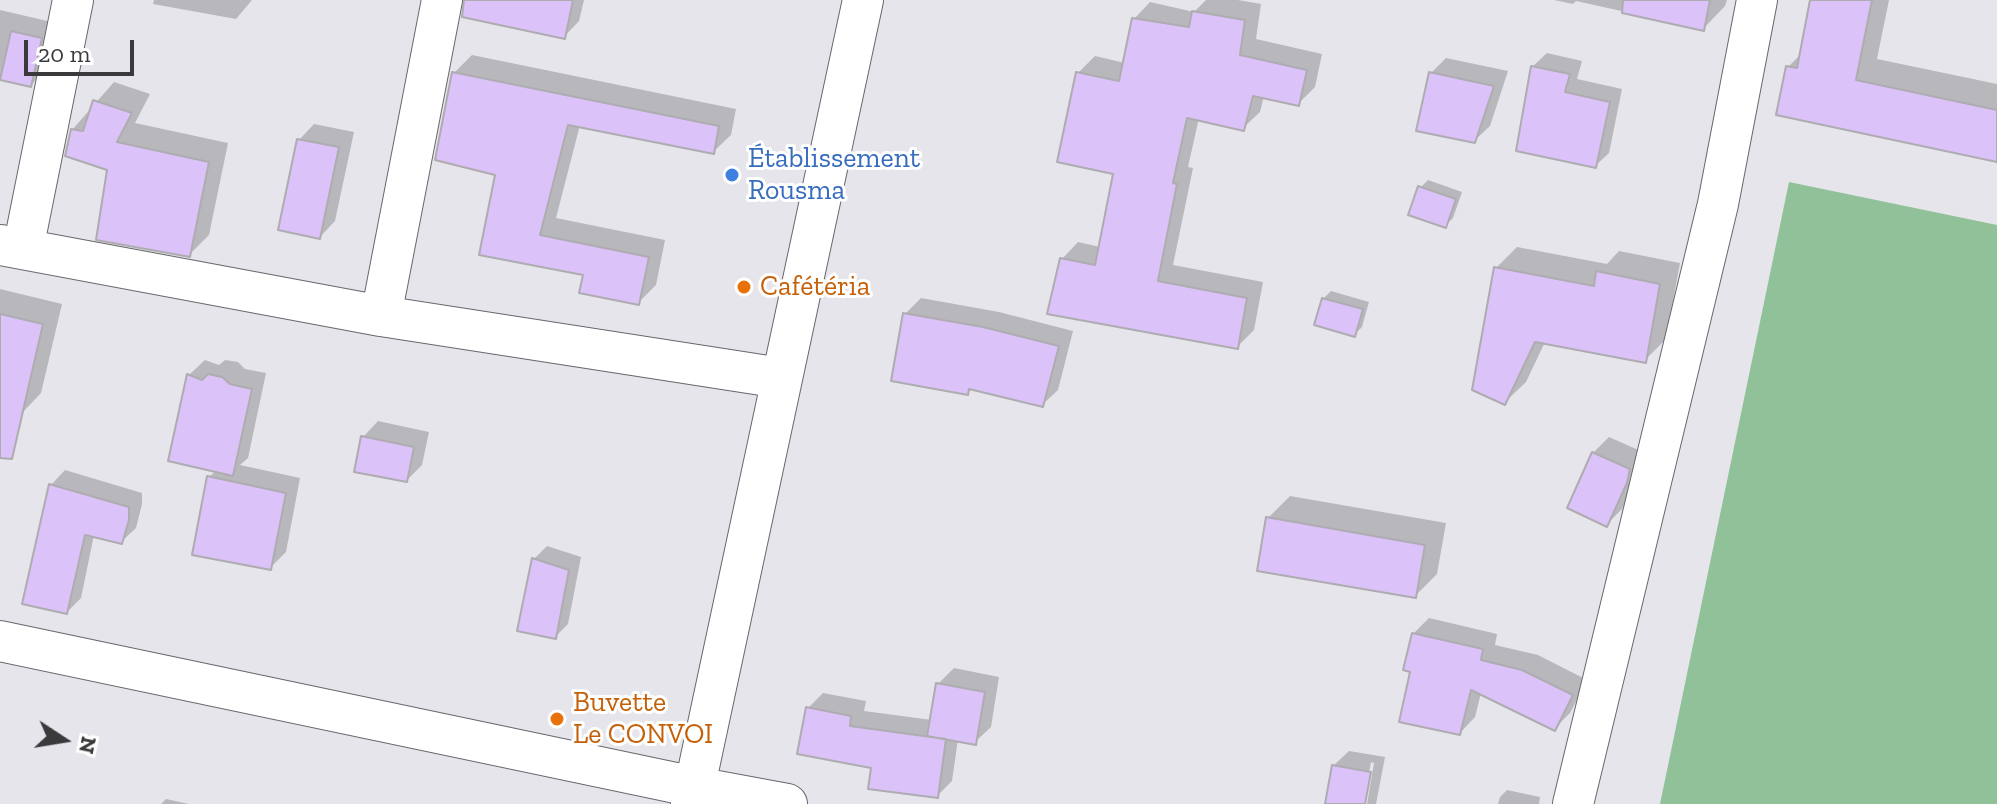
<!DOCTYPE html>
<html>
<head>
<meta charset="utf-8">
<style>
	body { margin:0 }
	#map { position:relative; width:1997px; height:804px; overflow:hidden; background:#e6e5eb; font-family:"Zilla Slab",serif }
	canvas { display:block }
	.north { position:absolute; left:24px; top:700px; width:80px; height:80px; -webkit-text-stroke:6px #fff; paint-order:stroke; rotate:102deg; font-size:22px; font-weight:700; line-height:32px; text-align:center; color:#3a3a3c }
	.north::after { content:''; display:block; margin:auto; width:28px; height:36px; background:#3a3a3c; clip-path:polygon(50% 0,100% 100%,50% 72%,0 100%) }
	.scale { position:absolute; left:24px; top:40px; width:110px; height:36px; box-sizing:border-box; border:4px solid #3a3a3c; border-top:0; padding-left:10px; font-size:24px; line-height:28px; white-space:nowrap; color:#3a3a3c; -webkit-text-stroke:6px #fff; paint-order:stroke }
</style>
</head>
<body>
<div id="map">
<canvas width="1997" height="804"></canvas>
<div class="north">N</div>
<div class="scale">20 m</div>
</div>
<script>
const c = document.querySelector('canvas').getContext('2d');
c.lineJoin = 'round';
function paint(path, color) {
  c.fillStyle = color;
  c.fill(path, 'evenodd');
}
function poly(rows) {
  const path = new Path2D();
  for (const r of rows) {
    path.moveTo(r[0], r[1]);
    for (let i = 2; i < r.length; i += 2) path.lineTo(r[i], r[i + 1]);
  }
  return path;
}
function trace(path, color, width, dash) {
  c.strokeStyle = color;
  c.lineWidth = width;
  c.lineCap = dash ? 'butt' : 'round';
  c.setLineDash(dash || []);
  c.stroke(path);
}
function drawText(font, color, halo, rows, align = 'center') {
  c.font = font + ' "Zilla Slab",serif';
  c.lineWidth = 6;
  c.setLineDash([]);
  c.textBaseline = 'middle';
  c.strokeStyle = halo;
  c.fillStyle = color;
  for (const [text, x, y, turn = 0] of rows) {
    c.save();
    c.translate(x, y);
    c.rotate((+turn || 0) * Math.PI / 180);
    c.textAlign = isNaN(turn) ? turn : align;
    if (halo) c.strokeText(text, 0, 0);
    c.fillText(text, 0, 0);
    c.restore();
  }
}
paint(poly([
	[1789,182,1997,225,1997,804,1660,804]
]), '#90c198');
paint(poly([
	[154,0,252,0,236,19,153,4],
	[489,0,584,0,579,21,564,37],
	[1206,0,1238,0,1261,4,1256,39,1322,54,1315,87,1298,104,1264,96,1260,112,1243,128,1199,118,1188,167,1193,168,1173,265,1263,282,1254,330,1237,347,1062,259,1078,242,1100,247,1115,172,1078,73,1095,56,1125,63,1134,19,1150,2,1194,12],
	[1554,0,1727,0,1725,6,1703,29,1576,1,1573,4],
	[1813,0,1889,0,1877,59,1997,84,1997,155,1788,67,1802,53],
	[0,10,56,23,46,69,31,85,0,78],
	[1547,53,1582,61,1577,79,1622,89,1609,153,1595,166,1533,66],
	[472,55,736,109,731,135,713,152,580,125,556,218,665,240,656,285,638,303,585,274,481,253,497,173,454,73],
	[1446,58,1508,71,1490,126,1474,141,1431,73],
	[114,82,150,94,135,123,228,143,209,235,189,255,72,130],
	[314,124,354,132,335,221,320,237,299,140],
	[1428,180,1462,192,1453,218,1445,226,1420,188],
	[1517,247,1607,264,1619,251,1680,263,1666,339,1645,360,1545,342,1526,382,1504,403,1496,268],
	[0,289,62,304,41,393,22,413,0,408],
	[1331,291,1369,302,1362,327,1355,334,1323,299],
	[921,298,999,312,1073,331,1058,390,1042,405,973,388,968,393,905,314],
	[205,360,219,365,225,360,238,362,245,369,266,373,248,458,240,465,300,478,286,552,270,568,209,477,217,470,189,375],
	[378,421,429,432,422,465,407,480,363,437],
	[1609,437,1645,453,1622,509,1607,524,1593,453],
	[65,470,142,493,142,504,136,528,121,542,94,535,81,598,67,612,51,485],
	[1290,496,1446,523,1437,574,1415,596,1268,518],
	[547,546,581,557,568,624,555,637,534,559],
	[1429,618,1497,634,1495,645,1538,655,1587,680,1570,713,1554,729,1481,693,1475,717,1460,733,1413,670,1413,634],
	[954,668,999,677,991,727,975,742,958,739,952,781,937,796,874,766,808,708,823,693,866,701,864,711,932,720,938,684],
	[1349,751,1385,757,1376,804,1367,804,1374,763,1371,762,1363,804,1327,804,1333,766],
	[1507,790,1540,797,1539,804,1498,804,1500,797],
	[166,799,189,804,161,804]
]), '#0003');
const building = poly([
	[464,0,573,0,565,39,462,17,464,0],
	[1623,0,1710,0,1704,31,1622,13,1623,0],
	[1810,0,1872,0,1856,80,1997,110,1997,162,1776,115,1786,66,1797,68,1810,0],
	[1192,11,1245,20,1240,55,1307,70,1299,106,1253,96,1244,131,1187,118,1173,183,1177,184,1158,281,1247,298,1238,349,1047,314,1060,258,1095,265,1113,174,1057,162,1076,72,1119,81,1132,18,1189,27,1192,11],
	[11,31,42,38,31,87,0,80,11,31],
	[1531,66,1570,74,1565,92,1610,102,1596,168,1516,151,1531,66],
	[452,72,719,126,714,154,568,125,540,235,649,257,639,305,579,293,583,275,479,255,495,175,435,160,452,72],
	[1429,72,1494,86,1475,143,1416,131,1429,72],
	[93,100,132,113,117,142,209,162,190,257,96,240,107,170,65,156,71,129,83,131,93,100],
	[297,139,339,147,320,239,278,230,297,139],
	[1418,186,1456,199,1446,228,1408,215,1418,186],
	[1494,267,1594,286,1596,271,1660,284,1646,363,1535,342,1505,405,1472,390,1494,267],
	[1322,298,1363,309,1355,337,1314,325,1322,298],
	[903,313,983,327,1059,346,1043,407,969,389,968,395,891,381,903,313],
	[0,314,43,324,12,459,0,458,0,314],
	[187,374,202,380,208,374,222,377,230,384,252,389,233,476,168,461,187,374],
	[361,436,414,447,407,482,354,472,361,436],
	[1592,452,1630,469,1627,483,1607,527,1567,508,1592,452],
	[207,476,286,493,271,570,192,555,207,476],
	[49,484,129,507,129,520,122,544,85,535,67,614,22,604,49,484],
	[1266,517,1425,545,1416,598,1257,571,1266,517],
	[532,558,569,570,556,639,517,631,532,558],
	[1412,633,1483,649,1481,660,1522,670,1573,695,1555,731,1471,690,1460,735,1399,722,1410,672,1403,670,1412,633],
	[936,683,985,692,976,745,927,736,936,683],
	[806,707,851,716,850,726,946,739,938,798,868,789,871,768,797,754,806,707],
	[1332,765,1371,772,1365,804,1325,804,1332,765]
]);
paint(building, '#dbc2f8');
trace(building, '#aeacb1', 2);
const street = poly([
	[0,245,381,316,781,378],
	[23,249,73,0],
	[381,316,442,0],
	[0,641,695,787,787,804],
	[691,804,863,0],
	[1573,804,1718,204,1757,0]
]);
trace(street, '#68676c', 42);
trace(street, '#fff', 40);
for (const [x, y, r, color] of [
	[732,175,8,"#3f7fe0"],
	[744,287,8,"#e8710a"],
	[557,719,8,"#e8710a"]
]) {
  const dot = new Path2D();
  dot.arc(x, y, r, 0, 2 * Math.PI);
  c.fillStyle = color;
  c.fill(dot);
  trace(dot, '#fff', 3);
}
drawText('28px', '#366cbe', '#fff', [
	["Établissement",748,159],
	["Rousma",748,191]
], 'left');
drawText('28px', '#c56008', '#fff', [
	["Cafétéria",760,287],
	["Buvette",573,703],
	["Le CONVOI",573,735]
], 'left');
</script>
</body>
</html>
